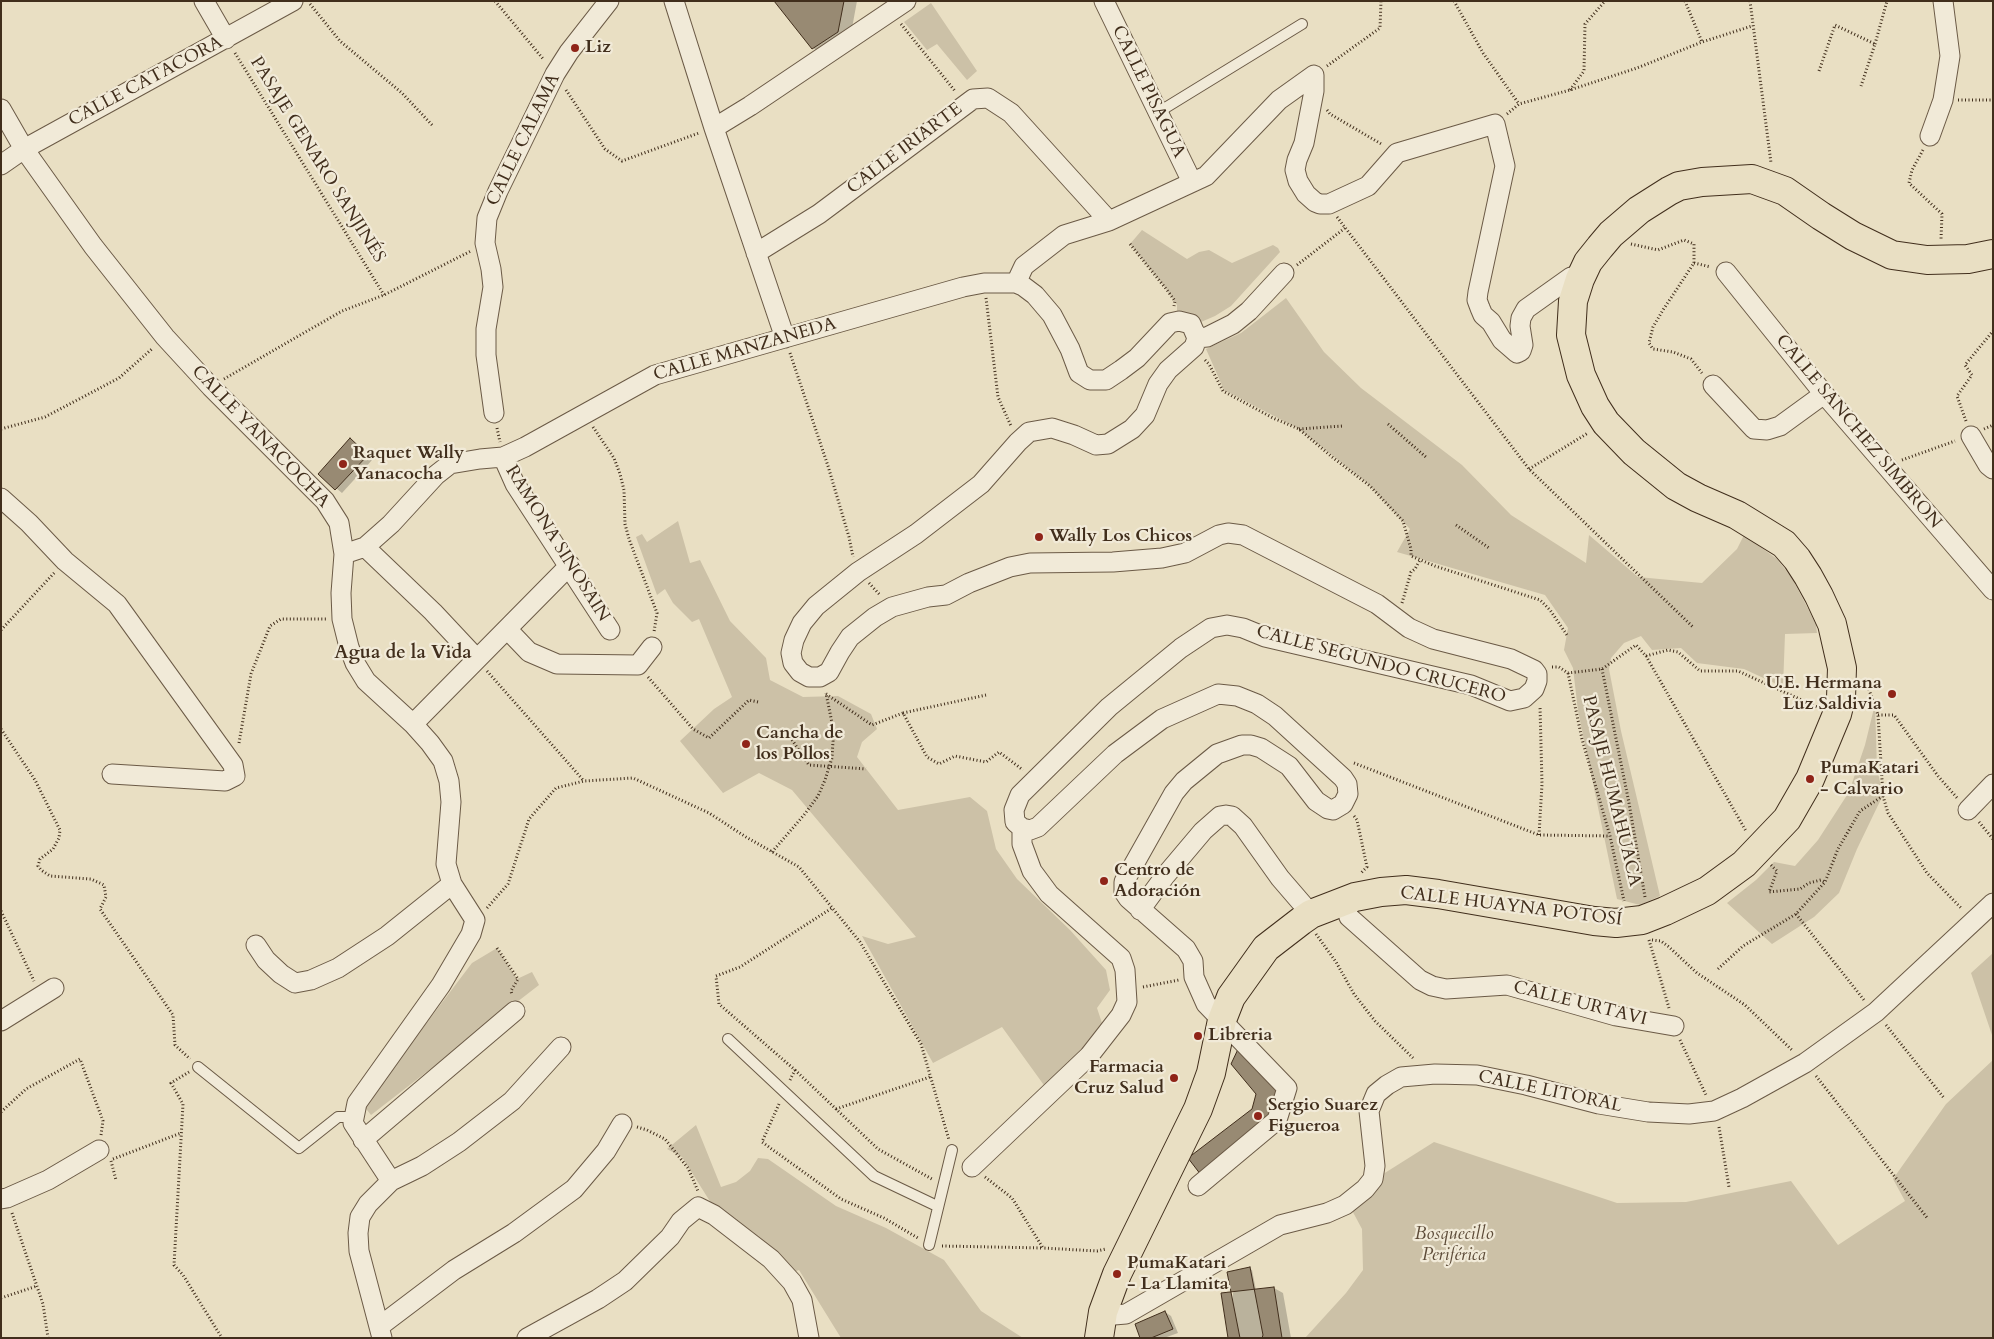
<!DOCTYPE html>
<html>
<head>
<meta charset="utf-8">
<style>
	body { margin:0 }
	#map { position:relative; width:1994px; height:1339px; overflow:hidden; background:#e9dfc3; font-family:Cardo,serif }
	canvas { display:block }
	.frame { position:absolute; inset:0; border:2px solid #412e1c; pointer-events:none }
</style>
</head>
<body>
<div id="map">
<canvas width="1994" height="1339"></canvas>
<div class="frame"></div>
</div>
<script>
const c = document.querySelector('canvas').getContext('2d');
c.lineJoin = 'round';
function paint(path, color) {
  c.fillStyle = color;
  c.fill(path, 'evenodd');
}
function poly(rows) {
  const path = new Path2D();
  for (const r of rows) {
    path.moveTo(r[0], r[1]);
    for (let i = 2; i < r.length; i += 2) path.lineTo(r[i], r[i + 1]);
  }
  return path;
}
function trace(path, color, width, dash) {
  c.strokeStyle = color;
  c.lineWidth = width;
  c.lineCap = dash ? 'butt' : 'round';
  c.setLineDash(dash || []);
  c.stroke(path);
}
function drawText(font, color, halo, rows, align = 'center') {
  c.font = font + ' Cardo,serif';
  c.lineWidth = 4.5;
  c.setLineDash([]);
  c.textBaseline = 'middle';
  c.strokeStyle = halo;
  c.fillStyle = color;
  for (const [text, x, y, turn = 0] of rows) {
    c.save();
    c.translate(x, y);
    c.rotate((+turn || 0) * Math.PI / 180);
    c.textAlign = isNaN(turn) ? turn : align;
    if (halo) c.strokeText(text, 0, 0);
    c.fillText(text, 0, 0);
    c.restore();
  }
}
paint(poly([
	[931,3,977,71,967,80,937,44,927,50,904,22],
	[1142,230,1187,259,1199,252,1209,250,1232,263,1273,245,1278,248,1280,252,1231,306,1215,316,1201,322,1177,311,1177,305,1164,286,1130,244],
	[1286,298,1324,352,1361,388,1462,465,1511,515,1586,563,1589,535,1638,577,1702,583,1737,549,1744,535,1777,559,1792,578,1816,624,1817,633,1785,634,1783,687,1744,669,1697,663,1681,648,1652,650,1641,636,1624,643,1611,658,1609,669,1621,731,1660,896,1640,905,1617,899,1578,711,1573,668,1564,650,1568,628,1545,595,1397,552,1410,529,1367,483,1299,429,1224,390,1206,349,1241,333],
	[678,521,690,563,700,560,730,621,766,658,770,680,803,697,838,696,871,714,877,729,862,742,857,757,898,810,970,797,987,811,996,849,1017,879,1070,930,1106,970,1110,990,1097,1008,1104,1029,1046,1088,1002,1027,933,1063,862,936,888,944,916,937,792,790,759,773,723,793,680,741,714,709,732,697,699,619,692,622,673,603,665,589,657,595,636,537,642,534,647,542],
	[1875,704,1877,769,1883,795,1857,849,1839,893,1814,917,1772,944,1727,903,1756,880,1774,862,1795,866,1818,840,1849,792,1865,745],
	[497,948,517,979,532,972,539,985,371,1115,360,1101,403,1054,472,963],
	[1993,953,1993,1038,1971,973],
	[1993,1060,1993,1338,1305,1338,1346,1293,1363,1270,1362,1229,1347,1201,1380,1176,1434,1142,1617,1203,1686,1202,1791,1181,1838,1245,1905,1201,1893,1179,1946,1104],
	[696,1125,721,1187,736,1182,750,1171,758,1158,768,1159,836,1206,886,1228,944,1260,981,1311,1023,1338,841,1338,799,1270,783,1276,735,1241,682,1157,667,1149]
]), '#ccc1a7');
paint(poly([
	[775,1,857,1,850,39,826,56,813,48],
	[351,440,373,459,342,493,319,474],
	[1250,1269,1252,1270,1256,1290,1274,1288,1283,1293,1291,1338,1229,1338,1233,1293],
	[1165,1312,1171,1316,1178,1333,1164,1338,1141,1338]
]), '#0003');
const building = poly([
	[774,1,844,1,838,32,812,49,774,1],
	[350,438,368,455,335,490,318,474,350,438],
	[1240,1045,1283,1087,1270,1123,1201,1175,1188,1158,1252,1109,1256,1094,1231,1064,1240,1045],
	[1250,1267,1263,1335,1262,1338,1240,1338,1227,1272,1250,1267],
	[1274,1287,1282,1338,1228,1338,1221,1293,1274,1287],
	[1165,1311,1173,1329,1151,1338,1140,1338,1135,1324,1165,1311]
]);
paint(building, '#988a73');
trace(building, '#412e1c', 1);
const lane = poly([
	[1157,113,1302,24],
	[728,1039,874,1176,937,1206],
	[198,1067,299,1148,338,1117,353,1117],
	[929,1245,952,1150]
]);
const street = poly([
	[204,1,226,39],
	[674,1,714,128,785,338],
	[1104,1,1192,182],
	[1,109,24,149,93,246,165,337,211,387,325,501,339,523,344,554,341,593,342,619,349,647,355,663,366,681,413,724,430,743,443,761,449,781,451,802,446,864,452,884,475,920,471,934,441,985,357,1103,353,1123,391,1181],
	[714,128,750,106,906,1],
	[1930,136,1943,100,1950,56,1943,1],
	[1,165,24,149,293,1],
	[756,253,819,214,973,99,988,98,1011,113,1109,221],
	[1726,272,1824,394,1993,590],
	[1016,283,1024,266,1064,235,1109,221,1206,176,1279,100,1314,75,1314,91,1304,143,1297,160,1295,170,1298,181,1306,194,1315,202,1320,204,1329,204,1368,186,1397,153,1495,124,1505,166,1478,292,1477,300,1480,308,1483,315,1491,322,1502,340,1517,353,1521,351,1523,345,1520,326,1521,318,1526,309,1571,277,1580,279],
	[1197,338,1207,337,1233,324,1249,311,1284,273],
	[1713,385,1754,429,1767,430,1780,426,1824,394],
	[494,413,486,355,486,329,493,287,491,269,485,243,487,218,498,191,555,74,569,52,609,1],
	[1971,436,1988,465,1993,469],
	[503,457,515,484,610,630],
	[1,498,29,523,65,561,117,604,233,765,235,776,225,781,112,774],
	[365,547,433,612,477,659],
	[344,554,365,547,391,524,436,475,450,464,480,459,503,457,525,447,655,375,963,287,984,283,1016,283,1023,286,1035,295,1052,315,1070,349,1079,373,1090,380,1106,380,1121,370,1137,358,1170,323,1179,321,1191,324,1197,338,1194,347,1168,370,1158,384,1145,415,1132,429,1108,444,1096,445,1074,435,1052,428,1029,432,1018,442,981,484,916,534,858,572,816,606,802,623,794,640,791,653,793,663,800,672,809,677,820,677,829,672,840,652,850,637,875,617,892,607,928,597,946,595,969,583,1010,567,1030,563,1113,562,1162,558,1185,553,1219,535,1228,533,1243,535,1377,604,1409,628,1433,639,1511,659,1534,670,1537,674,1537,681,1534,689,1524,698,1510,701,1471,685,1265,637,1243,628,1227,625,1211,628,1181,648,1109,707,1020,795,1014,810,1015,822,1022,828,1030,830,1038,827,1115,754,1162,719,1218,694,1237,696,1257,704,1275,716,1343,778,1347,784,1348,794,1343,804,1333,810,1328,809,1316,801,1289,766,1261,748,1251,745,1242,745,1217,754,1184,781,1174,793,1124,882,1124,892,1128,898,1186,949,1193,961,1194,977,1206,1004,1287,1088,1277,1120,1198,1186],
	[507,629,529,652,557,664,638,665,652,647],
	[413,724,570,565],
	[1968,810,1993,784],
	[1344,901,1349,917,1420,980,1432,986,1446,989,1507,985,1616,1016,1674,1026],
	[1140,910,1165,876,1203,831,1220,816,1226,815,1232,816,1243,826,1280,878,1311,914],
	[256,945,266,960,281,974,295,983,311,980,338,968,387,936,452,884],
	[1,1021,54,988],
	[363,1140,515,1011],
	[972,1167,1089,1056,1121,1015,1127,1002,1125,970,1121,958,1049,894,1032,871,1022,844,1022,828],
	[1,1199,7,1198,48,1180,99,1150],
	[1103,1312,1114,1315,1126,1314,1280,1225,1327,1213,1345,1205,1365,1189,1373,1179,1375,1166,1369,1111,1376,1094,1387,1085,1401,1077,1435,1074,1477,1075,1526,1085,1599,1104,1648,1112,1689,1114,1714,1111,1742,1098,1805,1063,1876,1012,1993,903],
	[380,1326,454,1270,514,1233,574,1189,606,1151,622,1124],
	[382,1338,359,1251,358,1233,360,1217,368,1204,391,1181,422,1166,459,1142,512,1101,561,1047],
	[527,1338,598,1299,625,1281,670,1237,681,1221,698,1207,714,1215,771,1259,792,1282,802,1300,809,1338]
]);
const highway = poly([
	[1099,1338,1103,1312,1117,1274,1198,1109,1211,1073,1222,1020,1231,997,1266,948,1301,921,1311,914,1355,897,1381,892,1406,890,1438,894,1594,921,1616,923,1642,920,1665,911,1707,891,1744,864,1787,819,1810,779,1837,714,1841,698,1842,668,1832,624,1819,596,1808,576,1797,559,1784,544,1737,515,1698,498,1676,486,1634,452,1606,423,1595,406,1581,375,1571,335,1573,301,1580,279,1588,262,1600,247,1611,234,1639,210,1669,191,1679,186,1702,182,1752,179,1785,191,1821,216,1853,236,1892,255,1927,260,1968,259,1993,254]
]);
trace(lane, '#6b5a46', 12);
trace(street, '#6b5a46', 21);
trace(highway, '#412e1c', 30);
trace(poly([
	[495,1,544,60],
	[1454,1,1483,53,1519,104],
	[1685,1,1702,42],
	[1750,1,1771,163],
	[310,4,340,41,402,93,433,126],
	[901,24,955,91],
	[1875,44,1887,1],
	[235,53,384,295],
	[1327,66,1380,28,1381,1],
	[1819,71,1835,25,1875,44,1861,86],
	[566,90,605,149,622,161,699,133],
	[1570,90,1584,71,1585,24,1605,1],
	[1958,100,1993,100],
	[1327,110,1330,114,1383,145],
	[1507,114,1519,104,1570,90,1637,68,1702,42,1752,26],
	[1923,150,1912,170,1909,183,1942,214,1941,239],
	[1337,217,1529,469,1694,628],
	[1130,244,1167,290,1175,301,1174,306],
	[1631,244,1658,250,1684,240,1694,244,1694,263,1663,310,1653,327,1649,343,1653,349,1673,352,1691,359,1702,373],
	[1694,263,1711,267],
	[1297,265,1345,228],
	[986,298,998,397,1011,426],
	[790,353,828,466,849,537,853,557],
	[1205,360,1209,364,1223,391,1273,418,1299,429,1332,457,1370,486,1403,521,1411,549,1411,556,1435,566,1540,600,1550,610,1567,635],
	[224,379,342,311,384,295,471,251],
	[1966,421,1957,396,1972,375,1965,365,1993,331],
	[1388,424,1427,458],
	[593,427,614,458,620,474,624,490,625,524,629,539,657,613,654,632],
	[497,428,500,442],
	[1,429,45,417,119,378,153,348],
	[1299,429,1343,426],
	[1984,429,1993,425],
	[1902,460,1955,441],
	[1529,469,1588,433],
	[1456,525,1489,548],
	[869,583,880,595],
	[1402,603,1411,572,1415,569,1420,560],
	[1,630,55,572],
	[1646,656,1668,650,1678,652,1700,671,1738,671,1817,707],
	[1552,667,1559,667,1568,673,1602,669,1636,645,1646,656,1746,831],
	[1602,669,1629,803,1645,897],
	[487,671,584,781],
	[1568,673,1582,739,1610,836,1624,901],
	[648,677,693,729,709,738,749,700,758,702],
	[826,694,872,725,903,713,927,757,939,764,955,756,986,762,999,752,1023,770],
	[903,713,986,695],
	[1878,715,1894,715,1938,776,1958,799],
	[1,729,35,780,60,830,59,838,53,849,40,859,38,866,41,870,50,876,91,879,104,885,106,897,100,909,173,1015,175,1045,190,1059],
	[788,734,809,765,866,769],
	[239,743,251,674,270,626,281,619,327,619],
	[1354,763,1539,835,1610,836],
	[1883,796,1888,813,1927,873,1962,909],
	[1354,816,1357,820,1367,867,1361,873],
	[1979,822,1993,839],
	[1539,835,1542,784,1540,706],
	[772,852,804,815,818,796,825,780,832,758,833,741,832,723,826,693],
	[1771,865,1777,871,1769,892,1800,889,1809,883,1821,880,1825,882],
	[487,908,508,884,529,819,556,788,584,781,633,778,709,813,746,837,799,867,860,942,921,1044,949,1140],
	[1,911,34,981],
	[1796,914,1864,1000],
	[1316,934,1336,962,1354,994,1375,1021,1413,1058],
	[1649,940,1669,1008],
	[1652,940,1661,941,1669,947,1697,973,1745,1005,1793,1051],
	[497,948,518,979,511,991,512,995],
	[1718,969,1743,946,1796,914,1825,882,1838,849,1860,811,1883,796,1878,715,1867,684,1863,681],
	[1143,987,1179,980],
	[1886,1025,1944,1098],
	[1680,1040,1706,1095],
	[795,1070,878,1149,932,1179],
	[189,1072,171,1083,183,1104,174,1265,183,1275,222,1338],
	[1816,1076,1928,1219],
	[790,1080,795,1070,719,1004,716,976,740,967,832,908],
	[779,1104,762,1142,841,1199,884,1218,918,1238],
	[836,1109,930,1077],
	[1,1112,26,1089,80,1059,103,1121,101,1135],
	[637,1127,647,1130,665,1139,688,1168,698,1191],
	[1719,1127,1729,1187],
	[113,1159,181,1133],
	[111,1161,116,1180],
	[985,1177,1012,1198,1043,1248,1097,1251,1106,1249],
	[12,1213,43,1304,48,1338],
	[942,1246,1043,1248],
	[1,1298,37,1286]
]), '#412e1c', 3, [1, 2.5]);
trace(lane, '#f1ead8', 10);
trace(street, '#f1ead8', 19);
trace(highway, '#e9dfc3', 28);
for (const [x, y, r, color] of [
	[575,48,5,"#8f2418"],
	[343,464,5,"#8f2418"],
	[1039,537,5,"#8f2418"],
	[1892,694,5,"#8f2418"],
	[746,744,5,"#8f2418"],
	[1810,779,5,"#8f2418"],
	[1104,881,5,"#8f2418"],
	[1198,1036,5,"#8f2418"],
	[1174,1078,5,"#8f2418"],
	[1258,1116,5,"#8f2418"],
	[1117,1274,5,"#8f2418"]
]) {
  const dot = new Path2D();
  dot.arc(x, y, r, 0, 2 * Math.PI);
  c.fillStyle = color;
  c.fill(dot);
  trace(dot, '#f1ead8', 2);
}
drawText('bold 18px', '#412e1c', '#f1ead8', [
	["Liz",585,48],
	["Raquet Wally",353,454],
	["Yanacocha",353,475],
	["Wally Los Chicos",1049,537],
	["U.E. Hermana",1882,684,"right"],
	["Luz Saldivia",1882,705,"right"],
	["Cancha de",756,734],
	["los Pollos",756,755],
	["PumaKatari",1820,769],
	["- Calvario",1820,790],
	["Centro de",1114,871],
	["Adoración",1114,892],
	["Libreria",1208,1036],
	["Farmacia",1164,1068,"right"],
	["Cruz Salud",1164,1089,"right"],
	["Sergio Suarez",1268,1106],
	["Figueroa",1268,1127],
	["PumaKatari",1127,1264],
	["- La Llamita",1127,1285]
], 'left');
drawText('18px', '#412e1c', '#f1ead8', [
	["CALLE CATACORA",146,82,-28],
	["CALLE PISAGUA",1148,92,64],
	["CALLE CALAMA",524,140,-64],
	["CALLE IRIARTE",905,149,-37],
	["PASAJE GENARO SANJINÉS",317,160,58],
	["CALLE MANZANEDA",745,350,-16],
	["CALLE SANCHEZ SIMBRON",1858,432,50],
	["CALLE YANACOCHA",260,437,46],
	["RAMONA SINOSAIN",557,544,58],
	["CALLE SEGUNDO CRUCERO",1381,665,15],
	["PASAJE HUMAHUACA",1611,791,76],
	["CALLE HUAYNA POTOSÍ",1511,907,7],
	["CALLE URTAVI",1580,1004,14],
	["CALLE LITORAL",1550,1092,12]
]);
drawText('italic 18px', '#5d4b38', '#f1ead8', [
	["Bosquecillo",1454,1235],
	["Periférica",1454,1256]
]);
drawText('bold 19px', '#412e1c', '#f1ead8', [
	["Agua de la Vida",403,654]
]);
</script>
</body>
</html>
